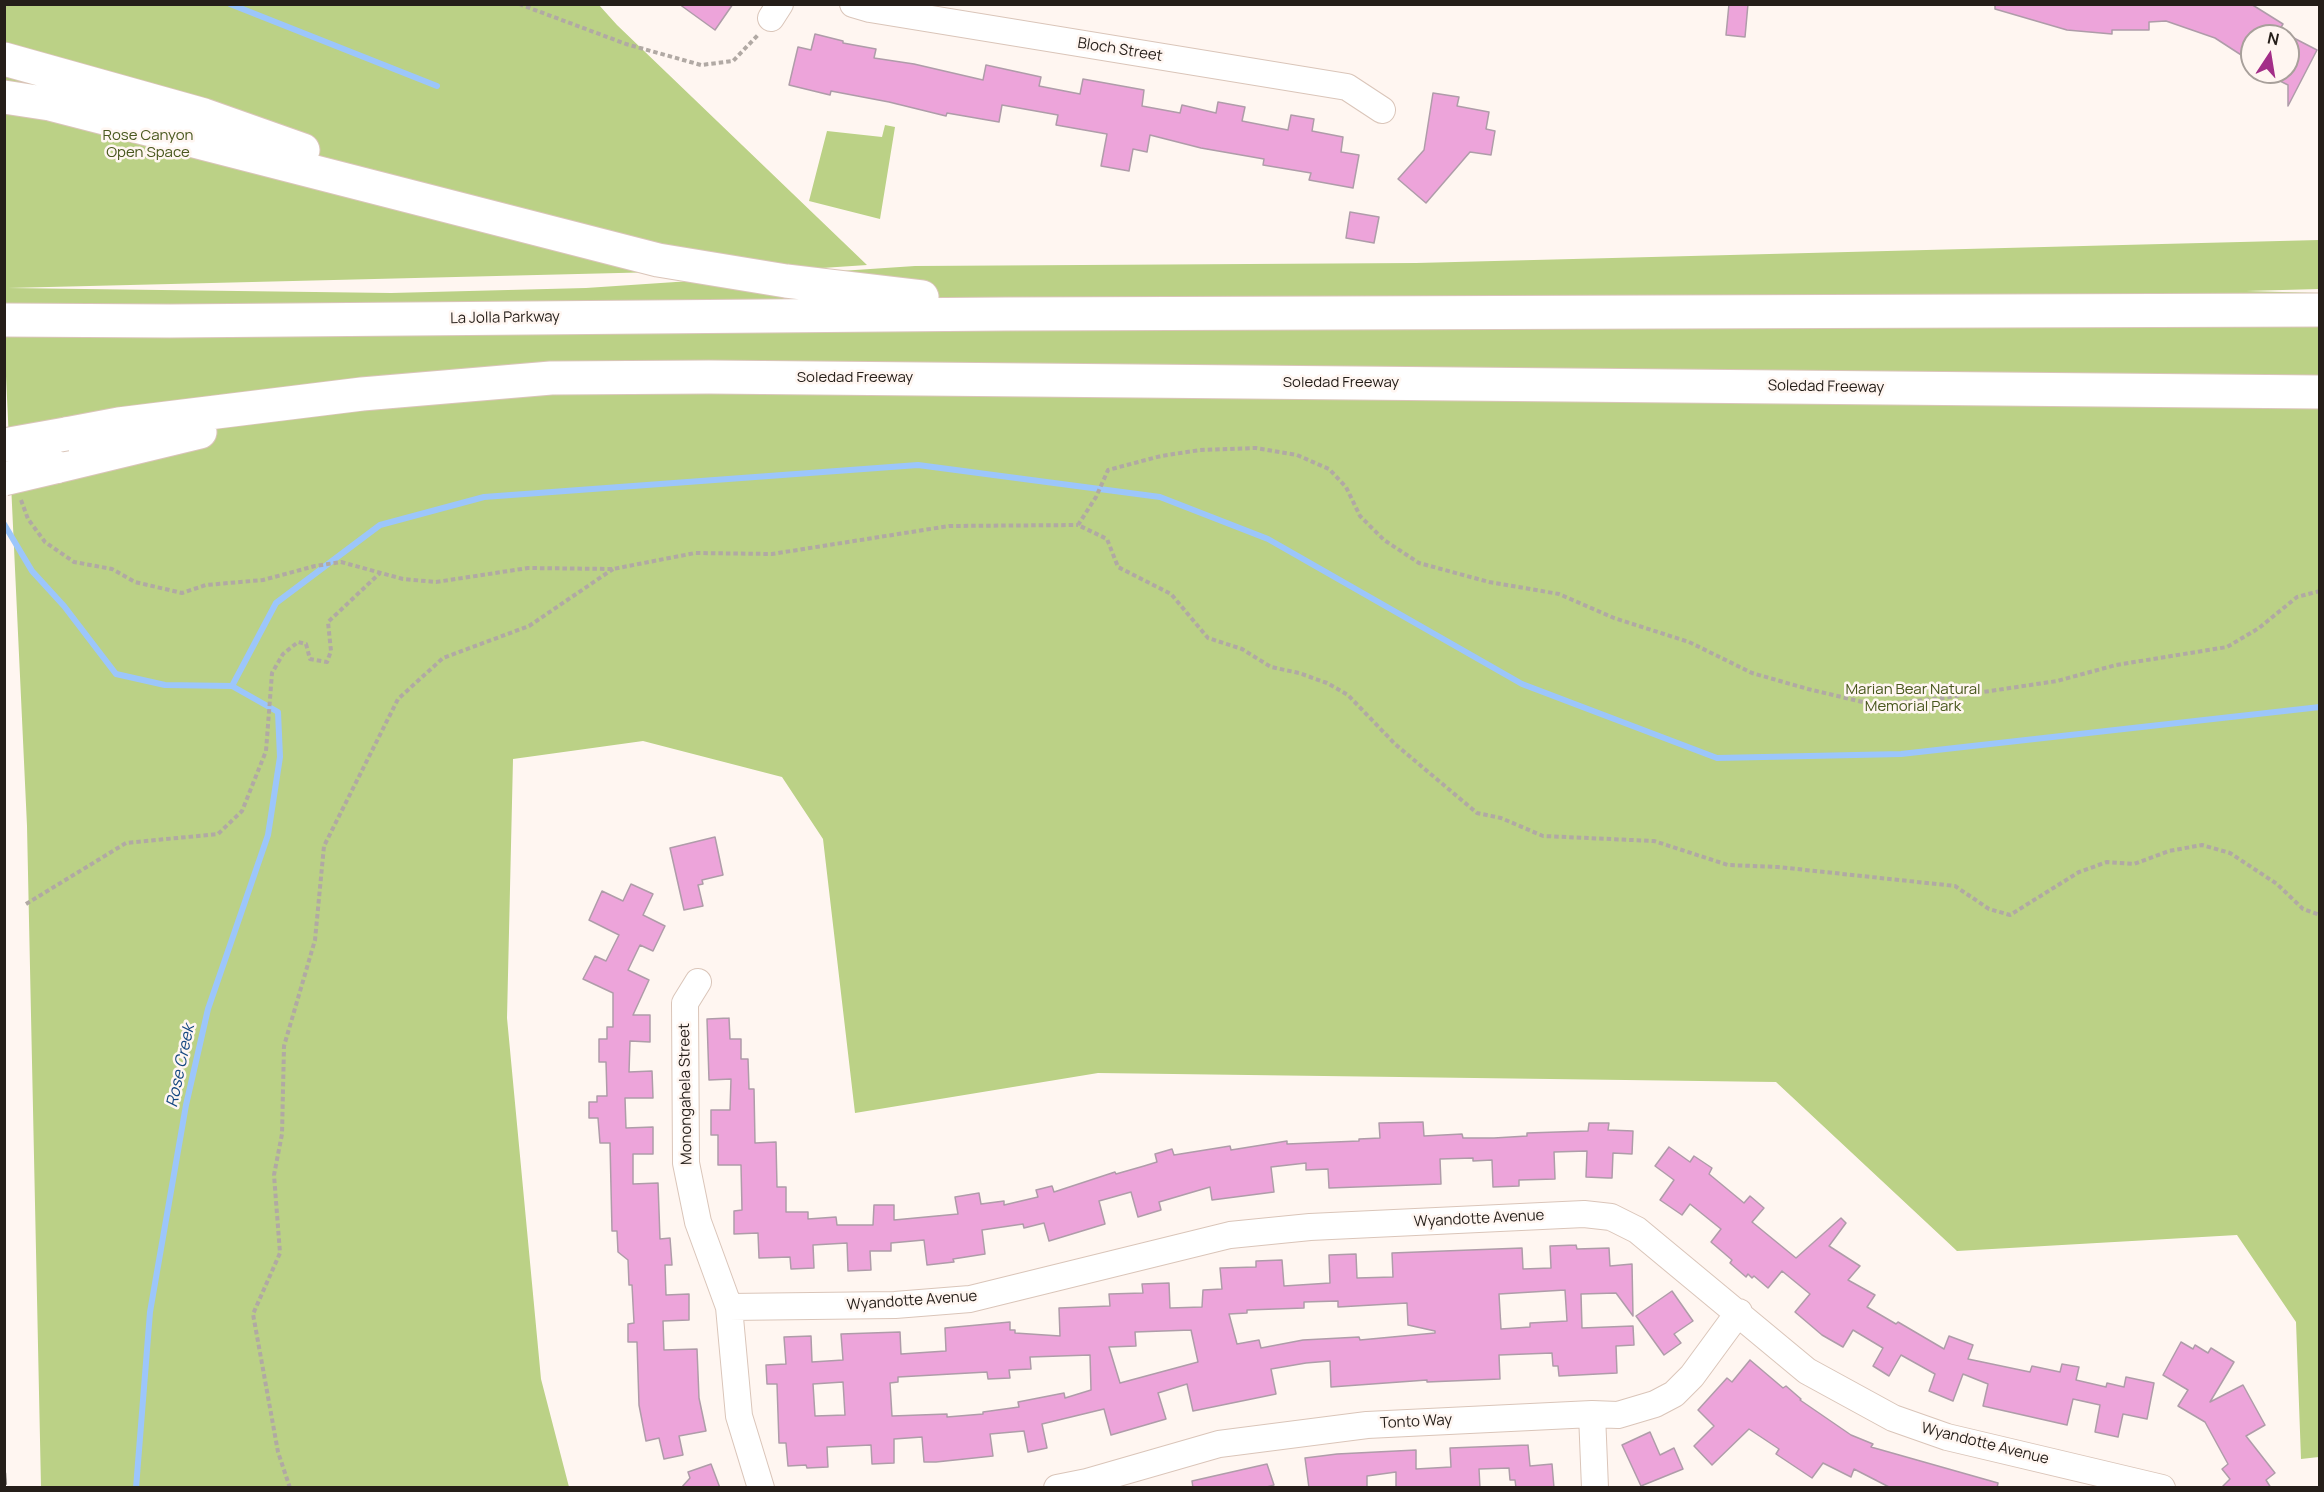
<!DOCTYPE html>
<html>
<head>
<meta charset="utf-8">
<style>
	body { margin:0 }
	#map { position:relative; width:2324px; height:1492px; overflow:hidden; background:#fff6f1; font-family:Manrope,sans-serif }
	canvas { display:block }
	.frame { position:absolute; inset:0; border:6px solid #251e19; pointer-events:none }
	.north { position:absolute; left:2240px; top:24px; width:60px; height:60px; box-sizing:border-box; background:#fff6f1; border:2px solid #a8a09b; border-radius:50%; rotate:12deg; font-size:16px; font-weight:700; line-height:24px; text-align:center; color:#251e19 }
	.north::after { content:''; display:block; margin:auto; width:21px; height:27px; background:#a32e88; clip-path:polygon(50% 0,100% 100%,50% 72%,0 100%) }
</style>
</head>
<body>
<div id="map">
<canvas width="2324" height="1492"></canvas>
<div class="frame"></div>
<div class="north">N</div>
</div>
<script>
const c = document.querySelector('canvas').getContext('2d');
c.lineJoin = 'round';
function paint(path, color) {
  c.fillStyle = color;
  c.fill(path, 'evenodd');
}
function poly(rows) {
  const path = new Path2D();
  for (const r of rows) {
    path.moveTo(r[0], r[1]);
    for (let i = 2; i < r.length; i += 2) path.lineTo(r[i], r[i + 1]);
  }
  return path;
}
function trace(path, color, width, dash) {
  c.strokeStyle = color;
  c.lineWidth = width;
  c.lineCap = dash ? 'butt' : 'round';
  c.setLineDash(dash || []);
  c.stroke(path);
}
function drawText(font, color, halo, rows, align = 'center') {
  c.font = font + ' Manrope,sans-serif';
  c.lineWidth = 5;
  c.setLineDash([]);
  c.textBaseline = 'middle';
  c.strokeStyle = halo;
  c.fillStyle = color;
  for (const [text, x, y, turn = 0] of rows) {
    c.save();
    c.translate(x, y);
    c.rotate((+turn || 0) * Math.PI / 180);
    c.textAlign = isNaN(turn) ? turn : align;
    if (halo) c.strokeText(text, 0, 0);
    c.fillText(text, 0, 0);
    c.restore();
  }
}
paint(poly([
	[4,5,599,5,617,25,867,265,822,268,8,288,391,293,586,288,915,266,1416,263,2319,240,2319,289,2246,291,2319,293,2319,1457,2301,1459,2296,1322,2237,1235,1957,1251,1776,1082,1098,1073,855,1113,823,839,782,777,643,741,513,759,507,1018,541,1379,569,1487,41,1487,27,826,5,355],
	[885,125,895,127,880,219,809,201,827,131,882,137]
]), '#bbd186');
trace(poly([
	[230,4,437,86],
	[4,524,32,571,64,606,116,674,165,685,232,686,278,712,280,757,268,835,208,1009,186,1105,150,1312,136,1488],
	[232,686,276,603,380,525,484,497,918,465,1160,497,1268,539,1522,684,1717,758,1901,754,2320,707]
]), '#9cc6fb', 6);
const building = poly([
	[679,4,733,4,715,30,679,4],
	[1729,4,1748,4,1745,37,1726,35,1729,4],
	[1995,4,2251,4,2283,24,2276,36,2252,36,2252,62,2215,38,2166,21,2149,22,2149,30,2112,30,2112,34,2067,30,1995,9,1995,4],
	[815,34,843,41,843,43,876,49,874,58,914,64,983,80,986,65,1041,77,1039,86,1080,94,1083,79,1144,90,1142,106,1180,113,1182,105,1216,113,1218,102,1245,107,1242,121,1288,130,1291,115,1314,119,1312,131,1343,137,1341,152,1359,155,1353,188,1309,180,1311,173,1263,165,1264,159,1201,148,1150,135,1147,152,1133,149,1129,171,1101,166,1107,134,1056,125,1058,115,1002,105,999,122,947,113,946,116,889,102,831,91,830,95,789,85,798,47,811,50,815,34],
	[2288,35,2317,50,2288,106,2288,85,2262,72,2288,72,2288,35],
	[1433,93,1459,97,1457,106,1489,112,1486,129,1495,131,1491,155,1470,152,1426,203,1398,179,1424,150,1433,93],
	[1350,212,1379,217,1374,243,1346,238,1350,212],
	[715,837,723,875,702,880,703,884,698,885,703,906,684,910,670,848,715,837],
	[631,884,653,894,643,915,665,926,653,951,640,945,628,970,649,980,633,1015,650,1015,650,1042,630,1041,629,1072,652,1071,653,1098,625,1098,626,1128,653,1127,653,1154,633,1154,633,1184,658,1183,660,1239,670,1238,672,1265,665,1265,666,1295,689,1294,689,1320,663,1321,664,1350,697,1349,699,1398,706,1431,679,1436,683,1455,664,1459,659,1438,646,1441,639,1405,637,1342,628,1342,628,1324,634,1323,632,1285,629,1285,628,1260,618,1252,617,1231,612,1231,610,1143,600,1143,598,1118,589,1118,589,1102,597,1102,597,1096,607,1096,606,1062,599,1062,599,1039,607,1039,607,1027,613,1027,613,993,583,979,595,956,606,961,619,935,589,920,602,891,623,901,631,884],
	[729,1018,730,1039,741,1039,741,1059,748,1059,749,1089,754,1089,755,1143,776,1142,777,1187,786,1187,786,1212,808,1212,808,1219,836,1217,837,1225,873,1225,874,1205,894,1205,894,1220,958,1214,955,1197,979,1193,981,1204,1004,1201,1004,1205,1038,1197,1036,1190,1052,1186,1054,1192,1115,1172,1116,1174,1144,1166,1157,1162,1155,1154,1172,1149,1174,1155,1230,1146,1231,1150,1287,1141,1287,1144,1359,1141,1359,1139,1380,1138,1379,1123,1423,1122,1424,1136,1462,1134,1463,1138,1494,1138,1527,1136,1527,1133,1588,1131,1589,1123,1609,1123,1608,1130,1633,1131,1632,1154,1613,1153,1612,1178,1608,1178,1586,1177,1587,1151,1554,1152,1555,1179,1519,1180,1519,1186,1493,1187,1492,1160,1473,1161,1473,1158,1440,1159,1441,1184,1329,1188,1328,1169,1306,1170,1306,1163,1271,1167,1274,1192,1212,1200,1210,1187,1159,1202,1161,1210,1138,1217,1131,1192,1099,1201,1105,1224,1049,1241,1044,1223,1024,1228,1023,1224,982,1230,985,1254,953,1259,954,1262,927,1265,924,1240,891,1243,891,1251,870,1251,871,1270,848,1271,847,1243,813,1245,814,1268,791,1269,790,1257,759,1258,758,1233,734,1234,734,1211,742,1210,741,1165,718,1165,718,1135,711,1135,711,1110,730,1110,731,1079,709,1080,707,1019,729,1018],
	[1669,1147,1690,1162,1694,1156,1712,1168,1709,1174,1744,1203,1750,1196,1764,1208,1752,1222,1796,1258,1841,1218,1846,1223,1829,1246,1860,1266,1848,1280,1875,1295,1867,1307,1896,1324,1898,1322,1944,1349,1949,1336,1973,1345,1968,1359,2030,1372,2032,1366,2060,1372,2062,1364,2079,1367,2076,1380,2106,1387,2107,1383,2124,1387,2126,1377,2154,1383,2147,1419,2123,1414,2118,1437,2095,1432,2100,1405,2073,1399,2067,1425,1983,1406,1988,1384,1963,1374,1953,1401,1929,1391,1935,1374,1901,1355,1889,1376,1873,1366,1883,1348,1853,1330,1843,1347,1822,1335,1795,1312,1810,1294,1782,1271,1768,1288,1754,1276,1752,1278,1748,1274,1746,1277,1730,1263,1732,1260,1711,1242,1721,1229,1690,1204,1682,1215,1660,1200,1674,1180,1655,1166,1669,1147],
	[1576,1245,1577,1249,1609,1248,1610,1266,1632,1264,1633,1316,1616,1293,1581,1294,1582,1328,1633,1326,1634,1345,1616,1346,1617,1373,1559,1376,1558,1366,1553,1366,1552,1353,1499,1355,1500,1379,1427,1382,1427,1380,1331,1387,1330,1361,1306,1363,1271,1369,1276,1394,1193,1411,1187,1384,1158,1393,1166,1419,1111,1435,1104,1409,1042,1424,1047,1448,1028,1452,1024,1431,990,1434,993,1456,936,1462,924,1462,922,1437,894,1439,894,1463,872,1464,871,1445,827,1447,828,1467,807,1468,806,1465,788,1466,786,1443,779,1443,777,1384,767,1384,766,1365,786,1364,784,1337,811,1336,812,1362,843,1360,841,1334,900,1332,901,1354,946,1351,945,1328,1010,1322,1010,1330,1015,1330,1015,1333,1060,1336,1059,1308,1110,1306,1109,1294,1143,1293,1142,1284,1169,1283,1170,1308,1202,1307,1203,1290,1222,1289,1220,1268,1256,1267,1256,1261,1282,1260,1284,1286,1330,1283,1329,1255,1356,1254,1357,1278,1393,1277,1392,1253,1522,1248,1523,1269,1551,1268,1550,1246,1576,1245],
	[1565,1290,1567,1321,1530,1323,1530,1327,1501,1329,1499,1294,1565,1290],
	[1338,1301,1338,1307,1407,1303,1408,1325,1435,1331,1435,1333,1360,1340,1359,1337,1303,1340,1261,1348,1259,1340,1237,1344,1229,1314,1247,1313,1247,1310,1304,1308,1304,1302,1338,1301],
	[1191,1330,1198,1362,1120,1383,1109,1347,1136,1346,1135,1332,1191,1330],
	[1090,1355,1091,1390,1065,1398,1064,1393,1018,1402,1019,1407,983,1412,983,1414,947,1417,947,1414,892,1416,890,1383,898,1382,898,1377,987,1372,988,1379,1010,1378,1009,1370,1031,1369,1030,1357,1090,1355],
	[843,1382,845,1415,815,1416,813,1384,843,1382],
	[1672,1291,1693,1321,1674,1334,1681,1343,1664,1355,1636,1316,1672,1291],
	[2181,1342,2193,1349,2195,1345,2208,1353,2211,1348,2234,1362,2210,1402,2243,1385,2265,1425,2246,1436,2275,1473,2266,1480,2271,1488,2221,1488,2230,1479,2222,1469,2228,1464,2205,1422,2178,1406,2188,1390,2163,1375,2181,1342],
	[1750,1360,1783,1388,1786,1386,1801,1399,1800,1400,1851,1435,1873,1444,1871,1447,1998,1483,1997,1488,1891,1488,1854,1469,1851,1477,1823,1463,1812,1478,1776,1454,1779,1449,1749,1429,1712,1465,1694,1446,1714,1426,1698,1410,1727,1378,1732,1382,1750,1360],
	[1650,1432,1660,1455,1674,1448,1683,1469,1641,1486,1622,1445,1650,1432],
	[1528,1445,1530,1466,1552,1464,1554,1488,1516,1488,1515,1480,1510,1480,1509,1468,1479,1469,1480,1488,1396,1488,1396,1472,1367,1476,1367,1488,1309,1488,1305,1458,1337,1454,1416,1450,1416,1469,1451,1467,1450,1448,1528,1445],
	[711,1464,720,1488,681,1488,690,1478,688,1472,711,1464],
	[1267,1464,1274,1485,1263,1488,1193,1488,1192,1481,1267,1464]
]);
paint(building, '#eda4da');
trace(building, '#af9ca9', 1.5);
const minor = poly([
	[853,4,870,9,1347,87,1382,110],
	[771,18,780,4],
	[698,982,685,1003,686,1163,698,1222,729,1307,739,1416,761,1488],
	[729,1307,895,1305,970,1299,1230,1235,1310,1227,1584,1214,1611,1217,1637,1230,1807,1371,1893,1418,1947,1437,2162,1488],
	[1592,1414,1595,1488],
	[1057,1488,1087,1482,1219,1444,1367,1425,1592,1414,1618,1415,1655,1404,1674,1394,1692,1376,1739,1312]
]);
const highway = poly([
	[4,59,204,115,303,150],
	[4,97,50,104,658,260,786,281,922,297],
	[4,320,170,321,1006,314,2320,310],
	[66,434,119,424,362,394,551,378,709,377,2320,392],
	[55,467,200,432]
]);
trace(minor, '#dac5b9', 28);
trace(highway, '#dac5b9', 35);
trace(poly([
	[519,4,626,44,701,65,733,61,758,35],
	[21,500,28,519,45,542,74,562,112,569,135,582,182,593,206,585,263,580,315,566,341,562,403,579,436,582,528,568,613,569,695,553,772,554,949,526,1078,525],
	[2320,591,2297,597,2259,628,2227,647,2116,665,2057,681,1943,698,1875,705,1808,689,1752,673,1689,642,1614,618,1559,594,1489,582,1419,563,1384,540,1360,516,1346,487,1329,469,1297,455,1256,448,1200,450,1161,456,1108,470,1096,497,1078,525,1107,539,1118,567,1171,594,1208,638,1242,649,1271,667,1299,673,1327,683,1348,695,1395,744,1477,813,1501,818,1543,836,1654,841,1728,865,1778,867,1955,886,1989,909,2010,915,2079,872,2107,862,2134,864,2169,851,2202,845,2230,853,2277,884,2303,909,2320,915],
	[26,904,126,843,218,834,242,811,266,751,272,673,283,654,298,642,306,644,310,659,327,662,331,651,328,622,380,573],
	[290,1488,278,1452,253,1314,280,1253,274,1175,282,1134,284,1046,315,940,324,846,398,699,443,658,529,626,613,569]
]), '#b1a9a4', 4, [4.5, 3]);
trace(minor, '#fff', 26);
trace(highway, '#fff', 33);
trace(poly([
	[4,1473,5,1488]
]), '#867f7a', 4.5, [12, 6]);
const highwayBridge = poly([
	[4,445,66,434],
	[4,479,55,467]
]);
trace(highwayBridge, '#dac5b9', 35, []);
trace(highwayBridge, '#fff', 33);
drawText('15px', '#251e19', '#fff6f1', [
	["Bloch Street",1120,50,9],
	["La Jolla Parkway",505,318,-1],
	["Soledad Freeway",855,378],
	["Soledad Freeway",1341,383],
	["Soledad Freeway",1826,387,1],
	["Monongahela Street",686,1094,-91],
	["Wyandotte Avenue",1479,1219,-3],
	["Wyandotte Avenue",912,1301,-4],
	["Tonto Way",1416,1422,-3],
	["Wyandotte Avenue",1985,1444,14]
]);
drawText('15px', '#48571d', '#fff6f1', [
	["Rose Canyon",148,136],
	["Open Space",148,153],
	["Marian Bear Natural",1913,690],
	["Memorial Park",1913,707]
]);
drawText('italic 16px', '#144781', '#fff6f1', [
	["Rose Creek",181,1066,-78]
]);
</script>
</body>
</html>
